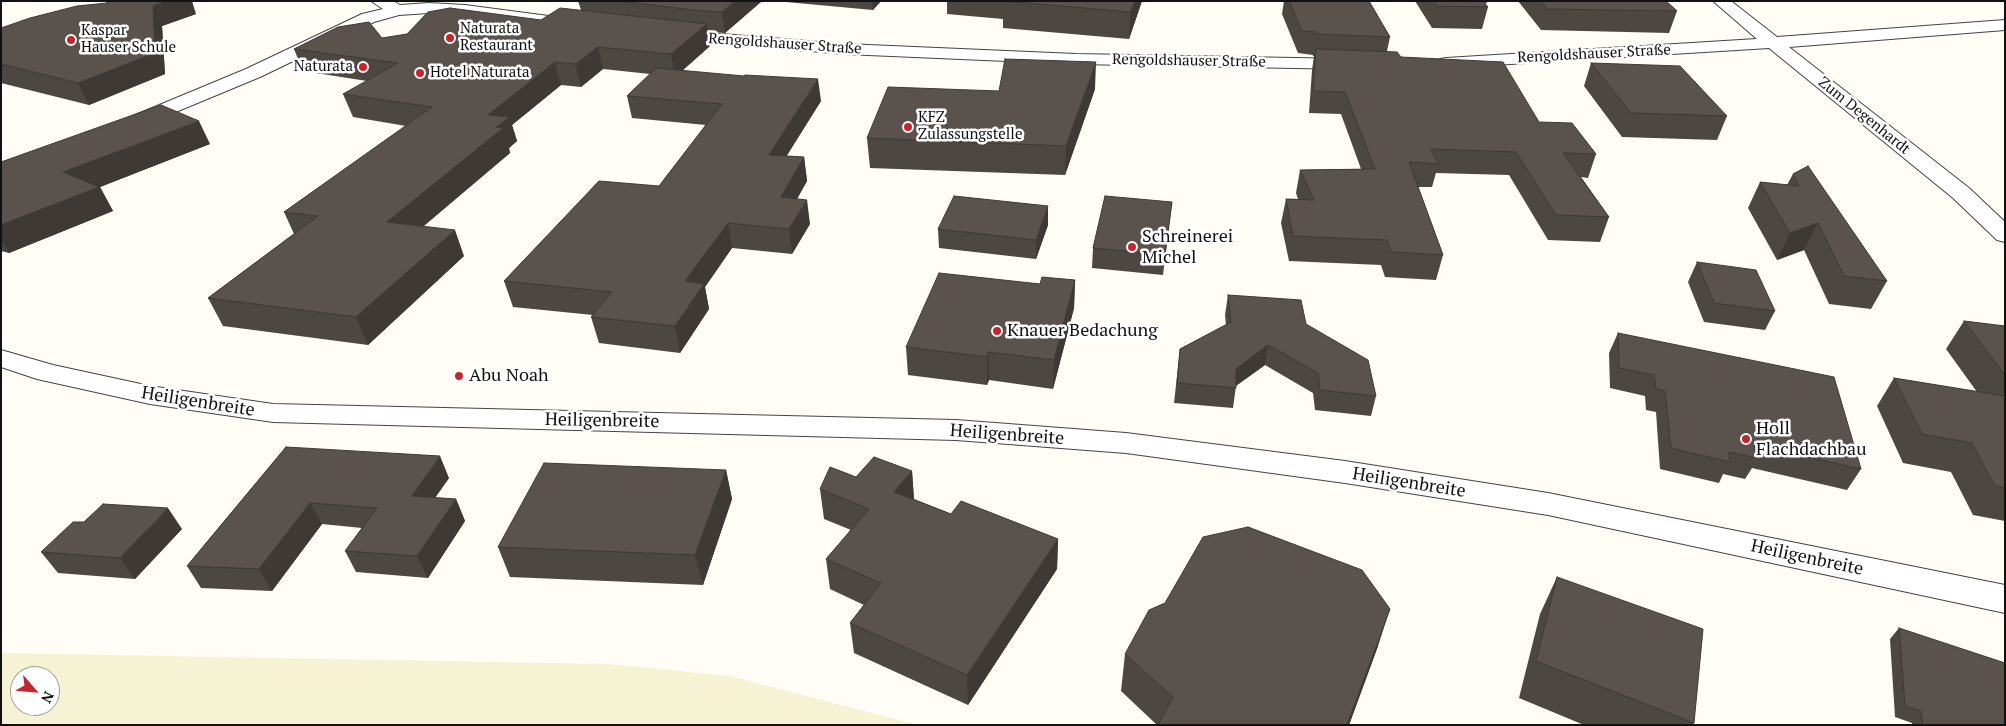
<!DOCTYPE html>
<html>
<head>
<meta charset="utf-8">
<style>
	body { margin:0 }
	#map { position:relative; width:2006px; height:726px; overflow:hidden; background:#fffdf5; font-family:"PT Serif",serif }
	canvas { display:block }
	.frame { position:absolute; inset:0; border:2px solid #111; pointer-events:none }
	.north { position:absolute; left:10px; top:666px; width:50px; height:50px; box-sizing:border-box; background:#fff; border:1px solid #a0a0a0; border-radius:50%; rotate:117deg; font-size:14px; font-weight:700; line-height:20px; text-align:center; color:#111 }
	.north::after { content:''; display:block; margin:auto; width:18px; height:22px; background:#c4262e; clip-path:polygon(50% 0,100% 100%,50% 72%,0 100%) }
</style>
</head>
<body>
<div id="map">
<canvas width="2006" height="726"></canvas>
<div class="frame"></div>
<div class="north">N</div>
</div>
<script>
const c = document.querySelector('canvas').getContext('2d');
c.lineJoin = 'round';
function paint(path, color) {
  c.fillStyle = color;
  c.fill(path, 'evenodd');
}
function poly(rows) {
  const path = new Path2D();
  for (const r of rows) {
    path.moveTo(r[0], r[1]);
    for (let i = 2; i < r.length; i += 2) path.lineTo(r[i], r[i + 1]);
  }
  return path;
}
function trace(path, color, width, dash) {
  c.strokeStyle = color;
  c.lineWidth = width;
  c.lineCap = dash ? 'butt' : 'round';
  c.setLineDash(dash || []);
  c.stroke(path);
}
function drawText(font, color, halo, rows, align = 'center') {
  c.font = font + ' "PT Serif",serif';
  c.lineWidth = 5;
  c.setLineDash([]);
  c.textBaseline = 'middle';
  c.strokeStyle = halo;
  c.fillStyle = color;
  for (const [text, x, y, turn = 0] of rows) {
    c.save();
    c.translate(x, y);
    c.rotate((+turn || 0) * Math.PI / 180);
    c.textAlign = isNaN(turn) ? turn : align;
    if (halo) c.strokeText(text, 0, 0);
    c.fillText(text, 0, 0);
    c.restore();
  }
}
paint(poly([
	[1,653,610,664,730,676,918,725,1,725],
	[20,676,50,676,50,706,20,706]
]), '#f6f3d4');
const minor = poly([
	[371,1,393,1,400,5,429,3,465,5,579,20,585,21,587,25,585,29,579,30,465,15,429,13,399,15,374,22,260,77,142,126,135,128,128,126,125,122,128,118,246,69,362,14,383,9,371,1],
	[1713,1,1731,1,1777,37,2005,20,2005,30,1789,47,1969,188,2005,222,2005,242,1997,240,1953,198,1769,48,1446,68,1440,67,1437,63,1440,59,1446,58,1757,39,1713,1],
	[672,30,845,44,1076,54,1350,59,1356,60,1359,64,1356,68,1350,69,1076,64,845,54,666,39,663,35,666,31,672,30],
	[1,350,53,365,150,386,273,404,956,420,1126,433,1345,461,1548,493,2005,585,2005,613,1548,515,1345,483,1126,453,956,440,273,422,150,404,37,379,1,367,1,350]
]);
trace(minor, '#444', 2);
paint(minor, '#fff');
paint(poly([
	[578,1,762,1,725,33,708,32,710,46,682,71,821,101,786,156,804,157,807,181,797,199,810,224,792,254,732,248,705,287,709,309,680,353,599,343,591,317,593,315,513,307,504,281,659,186,706,125,632,118,627,96,650,74,603,69,581,87,561,85,512,125,517,141,509,148,510,153,424,226,464,256,368,345,223,326,208,298,294,234,284,212,406,126,353,117,343,94,367,81,303,71,294,49,541,20,581,10],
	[775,1,881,1,873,10],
	[947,1,1142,1,1129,39,1003,28,1003,19,947,14],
	[1284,1,1369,1,1390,37,1387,51,1539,122,1596,154,1588,178,1581,177,1609,217,1600,242,1548,240,1509,175,1436,173,1432,187,1418,187,1443,255,1436,280,1385,277,1381,265,1289,261,1281,223,1286,199,1298,199,1296,193,1300,170,1361,169,1341,114,1309,113,1312,70,1314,56,1313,56,1313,55,1298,53,1282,14],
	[1415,1,1489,1,1485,4,1488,7,1482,29,1432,28],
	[1518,1,1666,1,1677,11,1669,33,1541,30],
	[196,14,162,26,165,74,89,105,1,83,1,28],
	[1591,63,1727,116,1717,140,1622,137,1584,86],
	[1095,89,1065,175,870,168,867,138,999,91],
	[210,144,100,187,113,211,9,253,1,251,1,162],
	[1793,174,1887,281,1871,309,1829,304,1804,250,1777,260,1748,208,1760,182,1787,185],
	[1172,202,1163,275,1092,268,1093,248],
	[1048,225,1036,259,939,248,938,229],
	[1697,262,1775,311,1765,330,1704,322,1688,282],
	[1075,280,1074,308,1053,389,989,380,987,385,908,375,906,347,1040,284],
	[1228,295,1306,324,1376,396,1371,416,1315,410,1313,393,1265,365,1236,386,1233,408,1174,403,1180,349,1226,325,1225,315],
	[1964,321,2005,326,2005,521,1973,515,1951,472,1903,463,1877,406,1894,378,1977,392,1946,349],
	[1618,333,1861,469,1847,490,1752,468,1745,479,1723,474,1719,483,1660,469,1656,412,1646,410,1645,396,1610,388,1609,353],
	[286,447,449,478,435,498,456,499,465,521,428,578,356,572,345,551,362,528,322,524,272,591,201,588,187,566],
	[726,470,732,499,703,585,510,577,498,547],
	[912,471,914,499,951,514,1058,539,1057,569,968,705,854,653,850,623,864,605,830,589,826,559,851,530,824,519,820,489],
	[182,529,135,579,58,573,41,552],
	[1557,577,1694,723,1693,725,1584,725,1519,698,1540,614],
	[1899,628,2005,725,1912,725,1912,723,1895,717,1890,639],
	[1378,646,1349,725,1157,725,1121,691,1125,654]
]), '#4d4742');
paint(poly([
	[166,1,192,1,196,14,162,26,165,74,89,105,78,83,153,6],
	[735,1,762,1,725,33,722,12],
	[872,1,881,1,873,10],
	[1135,1,1142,1,1129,39,1130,12],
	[707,24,710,46,675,77,671,54],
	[598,47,603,69,581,87,576,64],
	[555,62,561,85,512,125,517,141,509,148,510,153,397,248,387,222,488,115],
	[1096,62,1095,89,1065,175,1066,146],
	[818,79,821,101,773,178,769,155],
	[199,121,210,144,100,187,113,211,9,253,1,241,1,225,63,172],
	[804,157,807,181,784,222,781,197],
	[807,200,810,224,792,254,789,229],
	[1048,206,1048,225,1036,259,1036,240],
	[728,223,732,248,705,287,709,309,680,353,675,326,685,281],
	[1818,223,1804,250,1777,260,1790,233],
	[455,230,464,256,368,345,356,317],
	[1075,280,1074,308,1053,389,1054,360],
	[1268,345,1265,365,1234,387,1236,369],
	[988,352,989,380,987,385,987,357],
	[440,456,449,478,421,517,412,496],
	[726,470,732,499,703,585,695,555],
	[912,471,914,501,894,492],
	[456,499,465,521,428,578,417,556],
	[310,503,322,524,272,591,259,569],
	[168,508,182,529,135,579,120,558],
	[1058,539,1057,569,968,705,967,675],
	[1390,609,1378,646,1349,725,1347,725]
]), '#3f3936');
const building = poly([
	[106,1,166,1,153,6,155,53,78,83,1,64,1,28,30,18,77,6,107,3,106,1],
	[618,1,735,1,722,12,694,10,618,1],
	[1003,1,1135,1,1130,12,1003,1],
	[1289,1,1369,1,1390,37,1317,34,1317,32,1302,31,1289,1],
	[1434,1,1483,1,1488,7,1437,6,1434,1],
	[1541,1,1666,1,1677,11,1547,9,1541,1],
	[450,8,541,20,560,8,707,24,671,54,598,47,576,64,555,62,488,115,510,117,496,127,503,128,387,222,455,230,356,317,208,298,318,216,284,212,432,107,343,94,398,63,294,49,338,27,369,22,382,38,407,34,428,12,450,8],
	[1316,49,1397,52,1401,57,1503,62,1539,122,1572,123,1596,154,1563,153,1609,217,1556,215,1516,152,1431,149,1438,164,1409,162,1443,255,1391,252,1387,240,1293,236,1286,199,1314,200,1300,170,1375,169,1345,92,1313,91,1316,49],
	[1005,59,1096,62,1066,146,867,138,888,87,999,91,1005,59],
	[1591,63,1680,66,1727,116,1631,113,1591,63],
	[656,68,744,76,745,75,818,79,769,155,804,157,781,197,807,200,789,229,728,223,685,281,704,284,675,326,591,317,612,292,504,281,599,181,659,186,722,104,627,96,656,68],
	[161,105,199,121,63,172,99,187,1,225,1,162,161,105],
	[1808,166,1887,281,1844,276,1818,223,1790,233,1760,182,1799,186,1793,174,1808,166],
	[954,196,1048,206,1036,240,938,229,954,196],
	[1105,196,1172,202,1165,255,1093,248,1105,196],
	[1697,262,1756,270,1775,311,1714,303,1697,262],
	[939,273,1040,284,1042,277,1075,280,1054,360,988,352,987,357,906,347,939,273],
	[1228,295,1301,300,1306,324,1368,360,1376,396,1320,390,1318,373,1268,345,1236,369,1236,388,1177,383,1180,349,1231,322,1228,295],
	[1964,321,2005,326,2005,375,1964,321],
	[1618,333,1834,377,1861,469,1754,445,1757,458,1729,452,1730,462,1671,448,1665,391,1656,389,1654,375,1619,368,1618,333],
	[1894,378,2005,396,2005,488,1995,486,1972,443,1922,434,1894,378],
	[286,447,440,456,412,496,456,499,417,556,345,551,377,508,310,503,259,569,187,566,286,447],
	[874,457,912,471,894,492,951,514,961,501,1058,539,967,675,850,623,881,583,826,559,869,509,820,489,830,467,856,477,874,457],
	[544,463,726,470,695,555,498,547,544,463],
	[103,504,168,508,120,558,41,552,73,522,84,522,103,504],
	[1248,527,1362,570,1390,609,1347,725,1158,725,1173,697,1125,654,1149,610,1165,603,1203,537,1248,527],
	[1557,577,1703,629,1694,723,1536,661,1557,577],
	[1899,628,2005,663,2005,725,1923,725,1921,711,1905,706,1899,628]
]);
paint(building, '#5a524d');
trace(building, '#3f3936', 1);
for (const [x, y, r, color] of [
	[450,38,5,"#c4262e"],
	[71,40,5,"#c4262e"],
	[363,67,5,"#c4262e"],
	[420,73,5,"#c4262e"],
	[908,127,5,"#c4262e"],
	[1132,247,5,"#c4262e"],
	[997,331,5,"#c4262e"],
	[459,376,5,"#c4262e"],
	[1746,439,5,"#c4262e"]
]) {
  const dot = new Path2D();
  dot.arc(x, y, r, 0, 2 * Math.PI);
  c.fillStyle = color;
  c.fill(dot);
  trace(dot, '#fff', 2);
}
drawText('15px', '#111', '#fff', [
	["Naturata",460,29],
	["Restaurant",460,46],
	["Kaspar",81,31],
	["Hauser Schule",81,48],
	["Naturata",353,67,"right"],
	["Hotel Naturata",430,73],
	["KFZ",918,118],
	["Zulassungstelle",918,135]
], 'left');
drawText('15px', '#111', '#fff', [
	["Rengoldshauser Straße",785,44,4],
	["Rengoldshauser Straße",1594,54,-3],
	["Rengoldshauser Straße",1189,61,1],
	["Zum Degenhardt",1864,116,39]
]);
drawText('18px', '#111', '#fff', [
	["Schreinerei",1142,237],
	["Michel",1142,258],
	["Knauer Bedachung",1007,331],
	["Abu Noah",469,376],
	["Holl",1756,429],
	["Flachdachbau",1756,450]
], 'left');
drawText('18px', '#111', '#fff', [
	["Heiligenbreite",198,402,9],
	["Heiligenbreite",602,421,1],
	["Heiligenbreite",1007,435,4],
	["Heiligenbreite",1409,483,9],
	["Heiligenbreite",1807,558,12]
]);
</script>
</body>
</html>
